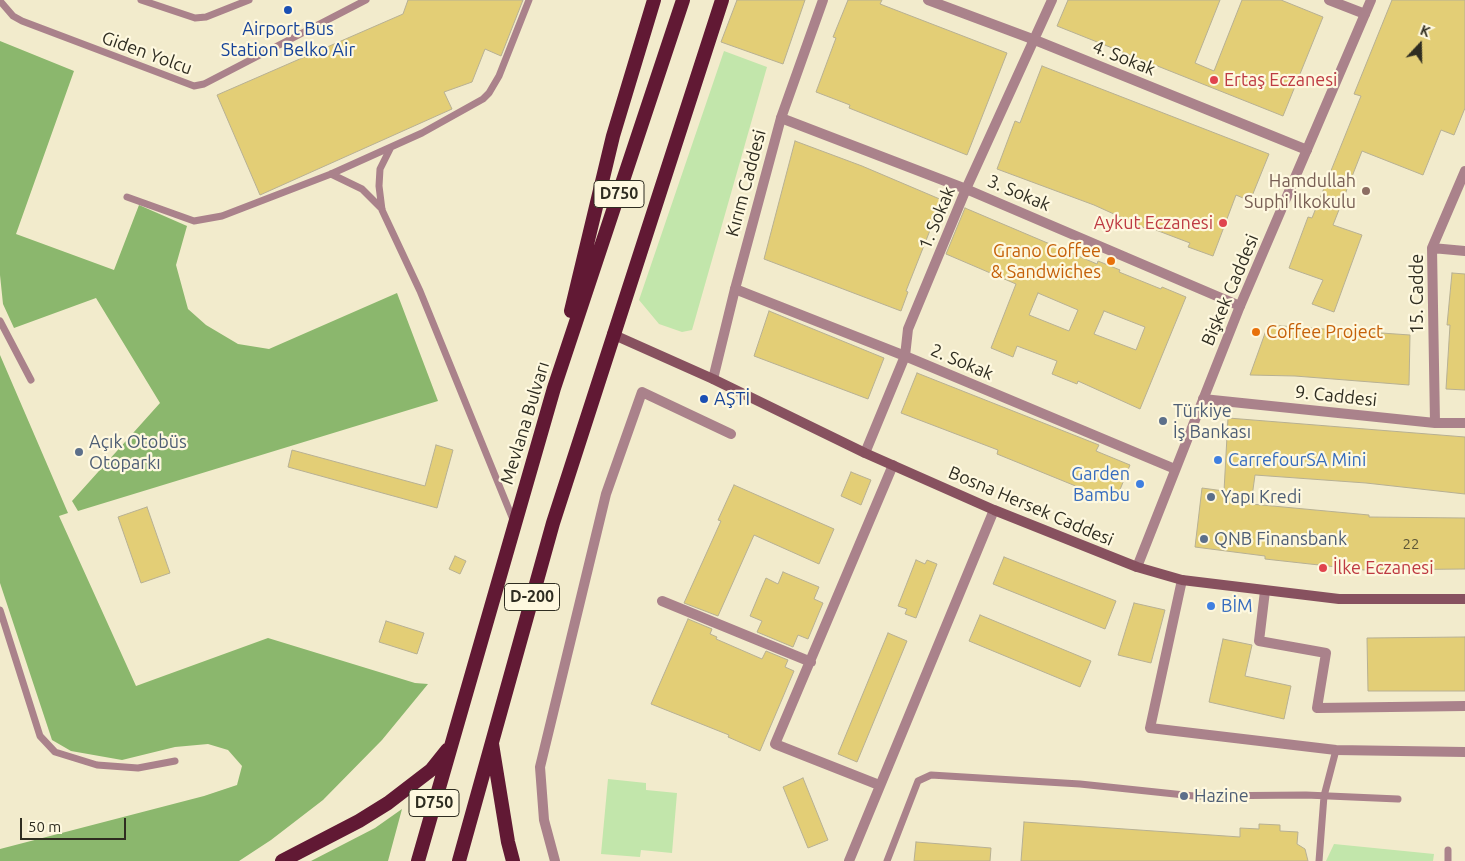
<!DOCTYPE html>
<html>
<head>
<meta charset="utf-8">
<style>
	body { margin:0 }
	#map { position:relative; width:1465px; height:861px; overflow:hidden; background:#f2ebcc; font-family:Ubuntu,sans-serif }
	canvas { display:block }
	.north { position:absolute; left:1395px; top:20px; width:50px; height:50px; -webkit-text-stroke:4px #fef8df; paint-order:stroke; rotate:21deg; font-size:14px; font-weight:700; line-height:20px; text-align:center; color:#2f2d21 }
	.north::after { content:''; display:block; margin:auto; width:18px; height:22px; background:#2f2d21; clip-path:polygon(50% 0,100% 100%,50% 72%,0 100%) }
	.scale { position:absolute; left:20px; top:818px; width:106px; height:22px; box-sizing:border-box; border:2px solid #2f2d21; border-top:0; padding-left:6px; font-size:15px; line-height:18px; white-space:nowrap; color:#2f2d21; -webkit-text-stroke:4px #fef8df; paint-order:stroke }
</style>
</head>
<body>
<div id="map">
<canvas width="1465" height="861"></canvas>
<div class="north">K</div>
<div class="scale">50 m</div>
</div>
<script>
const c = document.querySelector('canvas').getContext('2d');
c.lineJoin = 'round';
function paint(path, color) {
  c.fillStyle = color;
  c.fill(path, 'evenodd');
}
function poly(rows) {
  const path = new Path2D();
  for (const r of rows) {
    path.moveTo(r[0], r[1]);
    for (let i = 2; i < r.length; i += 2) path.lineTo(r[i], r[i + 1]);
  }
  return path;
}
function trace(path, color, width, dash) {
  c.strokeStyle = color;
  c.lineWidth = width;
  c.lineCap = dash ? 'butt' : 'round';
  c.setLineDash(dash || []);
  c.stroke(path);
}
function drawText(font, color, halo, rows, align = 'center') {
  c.font = font + ' Ubuntu,sans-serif';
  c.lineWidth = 4.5;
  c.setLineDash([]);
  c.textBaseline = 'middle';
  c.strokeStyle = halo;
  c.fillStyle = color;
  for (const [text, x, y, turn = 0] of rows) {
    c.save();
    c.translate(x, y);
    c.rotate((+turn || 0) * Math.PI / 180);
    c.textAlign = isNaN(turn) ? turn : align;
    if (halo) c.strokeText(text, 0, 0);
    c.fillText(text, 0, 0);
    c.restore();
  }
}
paint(poly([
	[724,51,767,67,692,330,682,332,659,324,639,300],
	[608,779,646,783,646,790,677,793,672,853,641,850,640,857,601,854],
	[1334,844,1434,854,1433,861,1326,861]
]), '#c2e6ab');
paint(poly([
	[0,41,74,71,16,234,114,270,139,205,187,226,176,265,188,309,206,325,238,344,269,349,397,293,438,401,78,511,72,501,160,403,96,298,14,328,3,304,0,275],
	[0,355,68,513,59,516,136,686,268,638,415,683,428,684,382,740,323,800,271,840,239,861,0,861,0,849,204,796,237,785,242,766,228,750,208,744,175,747,122,760,71,751,52,740,0,583],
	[402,809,388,861,311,861,375,828]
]), '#8bb76d');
const building = poly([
	[408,0,523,0,501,56,485,49,472,82,444,92,452,109,260,195,217,95,403,14,408,0],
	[737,0,805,0,783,64,721,42,737,0],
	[848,0,882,0,880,4,1007,53,967,155,849,108,850,105,816,92,836,38,833,37,848,0],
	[1068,0,1220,0,1195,63,1214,71,1242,0,1281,0,1323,17,1283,116,1057,26,1068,0],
	[1392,0,1465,0,1465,108,1454,135,1441,130,1423,175,1362,151,1333,225,1362,235,1334,312,1312,304,1323,280,1289,268,1308,217,1312,218,1361,96,1354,94,1392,0],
	[1042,66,1269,154,1250,201,1236,195,1213,256,1188,247,1190,243,1148,227,1147,229,1094,205,997,169,1015,121,1020,123,1042,66],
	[795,141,862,166,942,200,906,291,908,292,901,311,764,259,795,141],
	[965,208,1097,264,1098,261,1120,270,1119,272,1161,289,1162,287,1186,297,1140,409,1078,381,1077,384,1052,374,1057,361,1017,346,1013,357,991,348,1016,284,946,254,965,208],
	[1038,293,1078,310,1069,331,1029,315,1038,293],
	[1104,311,1145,327,1136,350,1094,334,1104,311],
	[1452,273,1465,274,1465,390,1446,389,1450,325,1447,325,1452,273],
	[769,311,884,358,868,399,754,356,769,311],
	[1268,325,1410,335,1409,385,1295,376,1250,375,1268,325],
	[917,373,1099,445,1096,451,1130,465,1115,502,997,454,998,450,901,413,917,373],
	[1228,418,1465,437,1465,494,1366,483,1255,475,1251,504,1369,515,1369,517,1465,518,1465,569,1364,570,1265,559,1265,556,1195,547,1202,488,1224,491,1228,418],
	[436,445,453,450,437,508,288,467,292,450,425,486,436,445],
	[851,472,871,480,861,505,841,496,851,472],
	[734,485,834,529,819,564,754,535,718,616,684,603,721,521,718,520,734,485],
	[147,507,170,573,141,583,118,517,147,507],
	[455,556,466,561,460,574,449,569,455,556],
	[1004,557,1116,601,1105,629,993,584,1004,557],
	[916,560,925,564,927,560,937,564,916,618,905,614,907,609,898,606,916,560],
	[783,572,819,587,814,599,823,603,808,639,798,635,793,647,757,632,762,621,750,616,766,578,778,584,783,572],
	[1134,603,1165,610,1151,663,1118,655,1134,603],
	[980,615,1091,661,1080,687,969,641,980,615],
	[688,619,712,629,710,634,717,637,716,639,762,659,766,651,788,660,785,667,794,671,760,751,728,737,729,735,651,704,688,619],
	[386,621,424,633,417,654,379,642,386,621],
	[888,633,907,641,857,762,838,754,888,633],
	[1465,637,1465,691,1368,691,1367,638,1465,637],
	[1223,639,1252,645,1245,676,1291,686,1284,719,1209,702,1223,639],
	[803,778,828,840,808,848,783,787,803,778],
	[1024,822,1240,837,1240,828,1259,829,1259,824,1280,825,1280,831,1298,832,1297,844,1305,849,1308,861,1021,861,1024,822],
	[916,842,991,848,990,861,914,861,916,842]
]);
paint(building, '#e3ce76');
trace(building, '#b7b093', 1);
trace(poly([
	[141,0,195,18,206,17,249,0],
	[0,1,13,16,22,21,194,86,204,84,366,0],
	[390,149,380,169,379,186,382,210,420,291,514,522],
	[331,174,362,189,382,209],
	[127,197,194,221,222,216,331,174,422,133,483,99,489,93,499,76,529,0],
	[0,321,31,380],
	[0,610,40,736,55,752,97,765,138,768,175,761],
	[887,861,918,781,931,775,1080,784,1194,796,1306,795,1398,799],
	[1319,861,1324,796,1336,750],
	[1448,861,1448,850]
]), '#aa828b', 7);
trace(poly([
	[928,0,1035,40,1307,150],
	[1329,0,1365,14],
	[781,118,966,189,1240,306],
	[1432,248,1465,251],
	[735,289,905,356,1175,469],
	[1203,399,1435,423,1465,423],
	[1435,423,1432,248,1465,171],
	[865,453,905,356,908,329,966,189,1052,0],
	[1182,580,1150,728,1336,750,1465,752],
	[1265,591,1259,641,1326,653,1317,708,1465,706],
	[662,601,811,662],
	[879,785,775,744,893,465],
	[555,861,544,820,540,767,606,494,642,392,731,434],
	[849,861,994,510]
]), '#aa828b', 10);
trace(poly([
	[713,379,735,289,781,118,823,0],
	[1137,567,1240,306,1371,0]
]), '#aa828b', 10);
trace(poly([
	[612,334,713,379,865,453,994,510,1137,567,1182,580,1339,599,1465,599]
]), '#87515f', 10);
trace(poly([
	[571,311,613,136,654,0],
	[492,744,508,842,513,861],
	[282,861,359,821,388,803,431,770,447,750],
	[418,861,554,388,683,0],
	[459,861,553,523,722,0]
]), '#611934', 14);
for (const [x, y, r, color] of [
	[288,10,5,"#1a4fb4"],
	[1214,80,5,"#e0444e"],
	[1366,191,5,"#8d6e63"],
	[1223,223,5,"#e0444e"],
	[1111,261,5,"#e8710a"],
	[1256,332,5,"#e8710a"],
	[704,399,5,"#1a4fb4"],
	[1163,421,5,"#5c6f8a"],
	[79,452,5,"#5c6f8a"],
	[1218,460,5,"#3f7fe0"],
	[1140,484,5,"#3f7fe0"],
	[1211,497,5,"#5c6f8a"],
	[1204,539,5,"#5c6f8a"],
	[1323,568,5,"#e0444e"],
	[1211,606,5,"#3f7fe0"],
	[1184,796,5,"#5c6f8a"]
]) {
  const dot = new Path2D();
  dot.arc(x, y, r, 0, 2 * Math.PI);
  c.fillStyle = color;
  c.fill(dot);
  trace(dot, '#fef8df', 2);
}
drawText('15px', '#5c5536', null, [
	["22",1411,544]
]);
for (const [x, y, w] of [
	[619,194,50],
	[532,597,55],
	[434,803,50]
]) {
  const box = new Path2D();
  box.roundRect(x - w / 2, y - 13.5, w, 27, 4);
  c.fillStyle = '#fef8df';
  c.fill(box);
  trace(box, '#2f2d21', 1);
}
drawText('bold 16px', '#2f2d21', null, [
	["D750",619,194],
	["D-200",532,597],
	["D750",434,803]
]);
drawText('18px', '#164399', '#fef8df', [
	["Airport Bus",288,29],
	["Station Belko Air",288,50],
	["AŞTİ",714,399,"left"]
]);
drawText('18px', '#2f2d21', '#fef8df', [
	["Giden Yolcu",147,53,20],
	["4. Sokak",1124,58,22],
	["Kırım Caddesi",746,183,-75],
	["3. Sokak",1019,193,23],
	["1. Sokak",937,218,-67],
	["Bişkek Caddesi",1230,290,-67],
	["15. Cadde",1417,294,-90],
	["2. Sokak",962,362,23],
	["9. Caddesi",1336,396,6],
	["Mevlana Bulvarı",525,423,-73],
	["Bosna Hersek Caddesi",1031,506,23]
]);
drawText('18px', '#be3a42', '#fef8df', [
	["Ertaş Eczanesi",1224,80],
	["Aykut Eczanesi",1213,223,"right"],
	["İlke Eczanesi",1333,568]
], 'left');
drawText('18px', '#785e54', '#fef8df', [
	["Hamdullah",1356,181],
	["Suphi İlkokulu",1356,202]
], 'right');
drawText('18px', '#c56008', '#fef8df', [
	["Grano Coffee",1101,251],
	["& Sandwiches",1101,272],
	["Coffee Project",1266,332,"left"]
], 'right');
drawText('18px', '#4e5e75', '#fef8df', [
	["Türkiye",1173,411],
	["İş Bankası",1173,432],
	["Açık Otobüs",89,442],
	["Otoparkı",89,463],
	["Yapı Kredi",1221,497],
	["QNB Finansbank",1214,539],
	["Hazine",1194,796]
], 'left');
drawText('18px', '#366cbe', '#fef8df', [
	["CarrefourSA Mini",1228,460],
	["Garden",1130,474,"right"],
	["Bambu",1130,495,"right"],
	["BİM",1221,606]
], 'left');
</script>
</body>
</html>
